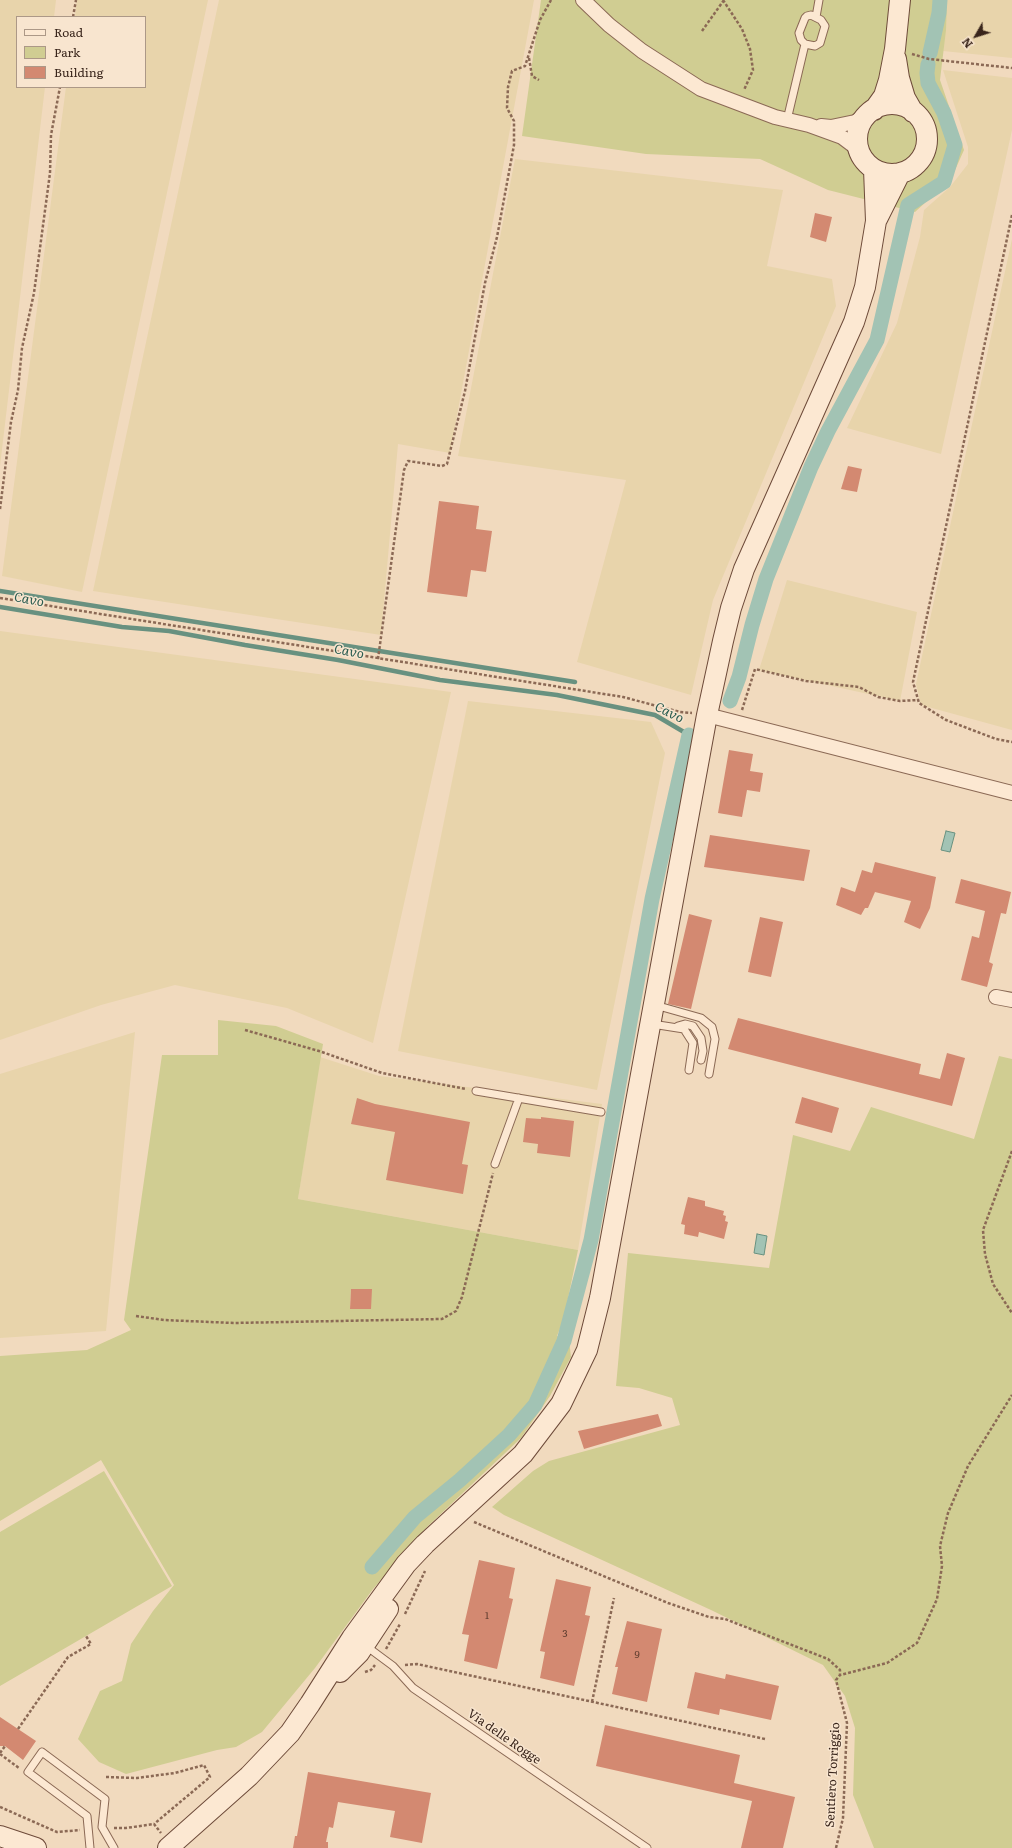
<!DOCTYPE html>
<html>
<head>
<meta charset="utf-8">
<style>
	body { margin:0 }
	#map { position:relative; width:1012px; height:1848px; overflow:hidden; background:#f1dabe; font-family:Literata,serif }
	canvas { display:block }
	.legend { position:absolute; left:16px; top:16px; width:130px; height:72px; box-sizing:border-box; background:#f8e5cf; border:1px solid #ac9887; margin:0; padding:5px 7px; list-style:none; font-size:12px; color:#39251b }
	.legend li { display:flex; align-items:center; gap:8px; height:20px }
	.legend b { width:20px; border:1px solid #ac9887 }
	.north { position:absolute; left:956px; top:16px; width:40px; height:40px; -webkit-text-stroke:3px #f8e5cf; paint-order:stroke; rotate:231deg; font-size:11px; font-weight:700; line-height:16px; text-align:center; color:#39251b }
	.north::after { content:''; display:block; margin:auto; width:14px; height:18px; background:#39251b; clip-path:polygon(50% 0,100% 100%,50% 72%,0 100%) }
</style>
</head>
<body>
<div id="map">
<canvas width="1012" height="1848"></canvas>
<ul class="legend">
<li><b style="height:5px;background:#fce8d2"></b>Road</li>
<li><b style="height:11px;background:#d0cd92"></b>Park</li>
<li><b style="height:11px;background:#d38971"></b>Building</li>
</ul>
<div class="north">N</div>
</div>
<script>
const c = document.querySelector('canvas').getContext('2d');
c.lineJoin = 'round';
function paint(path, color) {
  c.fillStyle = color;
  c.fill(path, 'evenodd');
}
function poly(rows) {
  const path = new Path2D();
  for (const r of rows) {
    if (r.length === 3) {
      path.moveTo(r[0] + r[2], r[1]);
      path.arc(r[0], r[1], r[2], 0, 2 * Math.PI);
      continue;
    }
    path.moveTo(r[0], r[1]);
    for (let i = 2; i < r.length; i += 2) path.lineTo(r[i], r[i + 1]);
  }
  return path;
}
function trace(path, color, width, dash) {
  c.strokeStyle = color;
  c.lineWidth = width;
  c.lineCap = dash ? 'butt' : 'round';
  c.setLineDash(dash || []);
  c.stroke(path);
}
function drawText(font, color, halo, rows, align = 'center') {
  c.font = font + ' Literata,serif';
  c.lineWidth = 3;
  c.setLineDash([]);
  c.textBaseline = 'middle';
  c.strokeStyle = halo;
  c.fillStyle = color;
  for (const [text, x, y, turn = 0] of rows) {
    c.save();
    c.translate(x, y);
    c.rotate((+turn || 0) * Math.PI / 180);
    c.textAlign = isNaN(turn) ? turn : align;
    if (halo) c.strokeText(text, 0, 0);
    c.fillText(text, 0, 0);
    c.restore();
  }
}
paint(poly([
	[0,0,56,0,54,17,17,17,17,87,45,87,0,466],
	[77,0,208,0,82,592,2,576,66,87,145,87,145,17,75,17],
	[219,0,534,0,450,453,398,444,381,635,93,591],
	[947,0,1012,0,1012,58,943,51],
	[943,70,1012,78,1012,130,941,454,847,428,897,323,920,237,924,210,950,187,968,164,968,147],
	[515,159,783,190,767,266,832,279,836,306,713,600,691,695,577,662,626,480,458,456],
	[1012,239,1012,730,921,705,916,684],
	[787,580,917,612,900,701,759,670],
	[0,631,451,692,373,1043,287,1008,175,985,101,1005,0,1040],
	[468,701,651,722,665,753,597,1090,398,1051],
	[135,1032,106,1331,0,1338,0,1074],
	[320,1057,379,1076,602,1104,578,1250,298,1199]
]), '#e8d4ab');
paint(poly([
	[541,0,947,0,946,30,940,80,964,150,951,179,915,212,828,190,760,159,646,154,522,136],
	[218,1020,276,1026,323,1044,298,1199,578,1250,564,1318,557,1336,569,1340,571,1357,550,1396,521,1438,428,1526,373,1589,315,1668,262,1732,236,1747,217,1750,126,1774,99,1762,78,1739,100,1691,122,1681,131,1644,153,1611,174,1585,101,1460,0,1521,0,1356,87,1350,131,1330,124,1320,162,1055,218,1055],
	[351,1289,371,1289,371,1309,350,1309],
	[999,1056,1012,1059,1012,1848,874,1848,853,1795,855,1728,845,1696,823,1665,711,1610,504,1515,492,1507,533,1471,549,1461,680,1425,672,1398,639,1388,616,1386,628,1253,769,1268,793,1135,850,1151,871,1107,974,1139],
	[104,1471,172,1586,0,1686,0,1532]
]), '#d0cd92');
const water = poly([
	[946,831,955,833,950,852,941,850,946,831],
	[757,1234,767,1236,764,1255,754,1253,757,1234]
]);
paint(water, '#a2c3b4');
trace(water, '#689180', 1);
trace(poly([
	[0,591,575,682],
	[0,607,122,627,169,631,245,645,338,660,440,680,557,695,655,715,689,735]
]), '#689180', 4.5);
trace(poly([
	[930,53,939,13,940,0],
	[730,701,739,677,752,625,766,579,811,467,828,431,877,340,908,205,944,182,955,145,944,113,928,83,927,73,928,64],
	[372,1567,415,1517,460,1480,509,1435,535,1405,564,1341,591,1240,652,899,689,735]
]), '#a2c3b4', 15);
paint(poly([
	[815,213,832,217,826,242,810,237],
	[848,466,862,469,857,492,841,489],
	[439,501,479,506,476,529,492,531,486,572,471,570,467,597,427,592],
	[729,750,753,754,750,771,763,773,760,792,747,790,742,817,718,813],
	[710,835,810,850,804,881,704,867],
	[875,862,936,877,930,908,920,929,904,922,911,901,875,892,868,908,865,908,861,915,836,905,841,887,855,892,862,870,872,873],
	[961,879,1011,892,1006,914,1001,913,989,962,993,964,987,987,961,980,972,936,979,938,985,911,955,903],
	[689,914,712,920,691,1009,668,1004],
	[760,917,783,922,771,977,748,972],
	[738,1018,921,1064,919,1074,940,1079,947,1053,965,1058,952,1106,728,1049],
	[802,1097,839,1108,832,1133,795,1123],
	[357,1098,375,1104,470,1122,462,1164,468,1165,463,1194,386,1180,395,1132,351,1124],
	[541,1117,574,1121,570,1157,537,1153,538,1144,523,1142,526,1118,541,1119],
	[688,1197,705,1201,705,1206,724,1211,723,1215,726,1216,725,1221,728,1222,724,1239,699,1232,698,1237,684,1234,685,1225,681,1224],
	[351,1289,372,1289,371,1309,350,1309],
	[658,1414,662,1426,584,1449,578,1431],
	[479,1560,515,1568,509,1598,513,1599,497,1669,464,1661,469,1635,462,1634],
	[556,1579,591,1587,585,1615,590,1616,574,1686,540,1678,545,1652,540,1651],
	[627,1621,662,1629,647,1702,612,1694,618,1667,615,1667],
	[695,1672,725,1679,726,1674,779,1686,771,1720,720,1709,719,1715,687,1708],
	[0,1717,36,1741,23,1760,5,1746,0,1746],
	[605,1725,740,1755,734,1783,795,1797,783,1848,741,1848,752,1801,596,1766],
	[308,1772,431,1793,422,1843,390,1837,395,1811,338,1802,333,1828,329,1827,326,1842,328,1842,328,1848,293,1848,295,1836,297,1836]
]), '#d38971');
const lane = poly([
	[816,17,819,0],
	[787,120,805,44,815,46,820,43,825,26,821,20,811,15,807,16,805,18,799,33,801,40,805,44],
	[655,1005,701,1018,712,1027,715,1039,709,1074],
	[652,1024,684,1029,693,1043,689,1070],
	[678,1026,685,1024,693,1026,701,1038,703,1051,701,1060],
	[476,1091,601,1112],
	[495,1164,519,1098],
	[366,1646,393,1666,413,1688,647,1848],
	[90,1848,87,1816,28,1772,42,1752,105,1799,102,1827,114,1848]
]);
const street = poly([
	[583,0,609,25,642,51,701,89,775,117,809,125,842,137,858,149],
	[821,126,831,127,855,122,867,115],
	[707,715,1012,793],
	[996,997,1012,1000]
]);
const secondary = poly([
	[896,59,899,78,905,98,913,112],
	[892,139,35],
	[874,110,884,96,889,80,895,49,900,0],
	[877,219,900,173],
	[340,1672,359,1653,388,1609],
	[0,1836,36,1848],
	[168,1848,249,1776,290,1733,310,1704,352,1638,406,1564,425,1544,523,1454,561,1404,587,1350,600,1298,707,715,723,641,731,608,744,569,854,322,865,287,876,221,874,169]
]);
trace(lane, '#8b6955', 9);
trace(street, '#8b6955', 16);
trace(secondary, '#6d4a39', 22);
trace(poly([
	[723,0,742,29,750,49,753,70,744,90],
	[73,17,76,0],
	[702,31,724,0],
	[912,54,929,59,1012,68],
	[529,58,532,76,539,80],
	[1012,215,913,682,919,703,946,720,996,739,1012,742],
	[0,509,11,422,18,390,22,348,34,293,50,173,51,135,60,87],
	[0,598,623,697,680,712,692,713],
	[378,659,404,470,408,461,442,466,447,464,465,391,485,283,497,237,514,145,514,121,507,108,508,87,512,71,525,66,540,20,551,0],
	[742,710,755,669,806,681,859,687,878,697,900,701,918,700],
	[245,1030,319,1051,382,1073,466,1089],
	[1012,1151,983,1230,985,1254,993,1284,1012,1313],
	[136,1316,164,1320,234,1323,442,1319,456,1311,462,1297,493,1173],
	[474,1522,668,1603,709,1617,725,1619,828,1659,840,1670,840,1675],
	[405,1614,425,1571],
	[386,1649,400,1624],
	[405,1665,417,1664,765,1739],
	[365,1672,371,1670,375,1665],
	[592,1702,614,1598],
	[18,1729,68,1657,91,1644,86,1636],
	[0,1753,5,1746],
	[0,1754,19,1768],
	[106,1777,137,1778,152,1776,175,1773,204,1765,210,1777,154,1824],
	[0,1807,57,1832,80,1830],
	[114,1828,126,1828,154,1824,161,1833],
	[836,1848,843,1818,847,1723,836,1680,840,1675,887,1663,917,1643,937,1599,942,1566,940,1546,948,1513,968,1466,1012,1395]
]), '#8b6955', 2.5, [3, 2]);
trace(lane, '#fce8d2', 7);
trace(street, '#fce8d2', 14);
trace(secondary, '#fce8d2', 20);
drawText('10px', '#603e30', null, [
	["1",487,1616],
	["3",565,1634],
	["9",637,1655]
]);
drawText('12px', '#39251b', '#f8e5cf', [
	["Via delle Rogge",504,1737,35],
	["Sentiero Torriggio",833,1775,-87]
]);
drawText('italic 13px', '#295b4f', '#f8e5cf', [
	["Cavo",29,600,10],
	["Cavo",349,652,10],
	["Cavo",669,713,26]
]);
</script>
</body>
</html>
